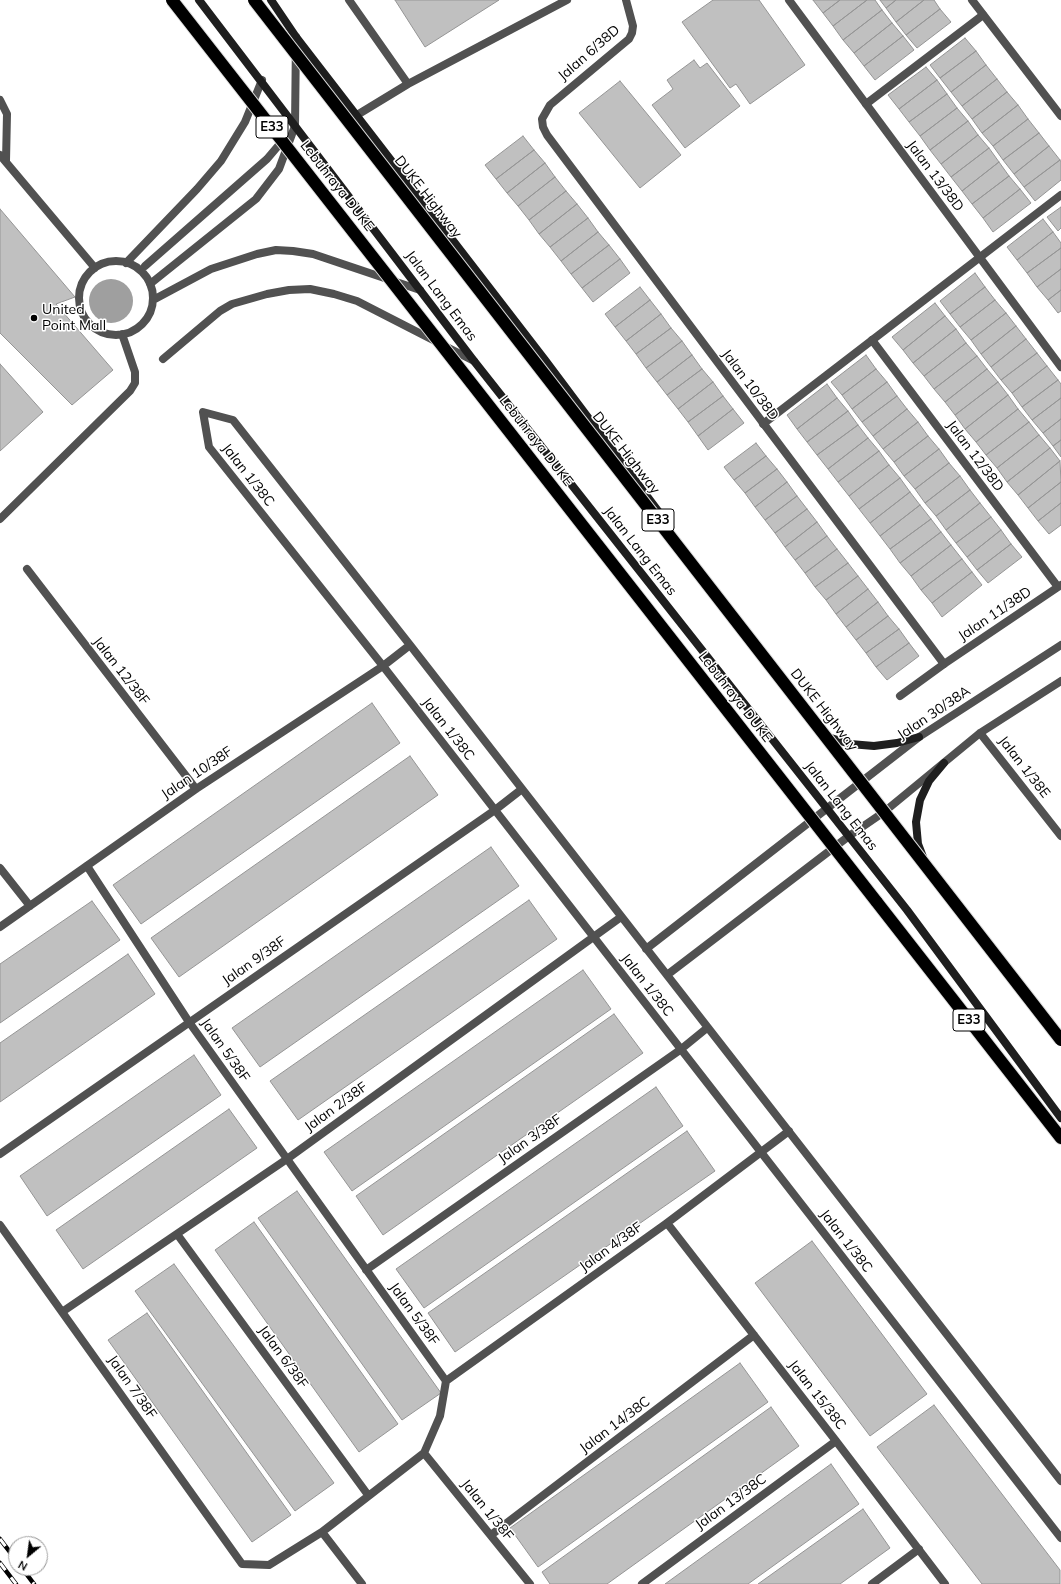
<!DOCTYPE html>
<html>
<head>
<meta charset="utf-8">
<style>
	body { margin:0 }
	#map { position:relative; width:1061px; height:1584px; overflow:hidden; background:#fff; font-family:Mulish,sans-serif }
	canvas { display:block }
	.north { position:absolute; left:8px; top:1536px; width:40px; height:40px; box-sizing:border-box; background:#fff; border:1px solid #999; border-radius:50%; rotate:209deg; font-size:11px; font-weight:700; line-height:16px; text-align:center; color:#000 }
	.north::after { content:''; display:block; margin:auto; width:14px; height:18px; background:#000; clip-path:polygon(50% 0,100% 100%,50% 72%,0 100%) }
</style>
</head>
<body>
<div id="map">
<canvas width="1061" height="1584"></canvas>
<div class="north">N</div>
</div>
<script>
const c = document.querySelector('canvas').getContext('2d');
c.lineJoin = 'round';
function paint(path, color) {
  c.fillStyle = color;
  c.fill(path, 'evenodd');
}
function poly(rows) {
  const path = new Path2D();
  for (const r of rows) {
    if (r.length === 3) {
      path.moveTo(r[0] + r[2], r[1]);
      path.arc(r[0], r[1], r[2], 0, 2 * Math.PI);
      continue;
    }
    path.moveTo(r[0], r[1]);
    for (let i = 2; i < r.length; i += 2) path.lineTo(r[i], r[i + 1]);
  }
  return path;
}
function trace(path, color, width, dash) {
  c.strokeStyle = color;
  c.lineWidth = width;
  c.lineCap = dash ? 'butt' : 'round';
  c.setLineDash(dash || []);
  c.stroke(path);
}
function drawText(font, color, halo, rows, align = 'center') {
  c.font = font + ' Mulish,sans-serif';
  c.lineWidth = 3;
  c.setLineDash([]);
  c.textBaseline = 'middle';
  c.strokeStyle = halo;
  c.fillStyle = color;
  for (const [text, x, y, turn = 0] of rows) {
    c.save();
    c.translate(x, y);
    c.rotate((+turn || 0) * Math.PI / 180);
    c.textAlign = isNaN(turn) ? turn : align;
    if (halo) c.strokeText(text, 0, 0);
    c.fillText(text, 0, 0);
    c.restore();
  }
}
paint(poly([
	[111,301,22]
]), '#9f9f9f');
const building = poly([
	[395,0,499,0,425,47,395,0],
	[713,0,759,0,805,65,750,104,736,84,730,88,682,22,713,0],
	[813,0,840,0,823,13,813,0],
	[840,0,867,0,833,26,823,13,840,0],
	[867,0,875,0,882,10,843,40,833,26,867,0],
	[880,0,896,0,886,8,880,0],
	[896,0,924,0,896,22,886,8,896,0],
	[924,0,934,0,940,9,906,35,896,22,924,0],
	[940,9,951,22,917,48,906,35,940,9],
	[882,10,892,23,854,53,843,40,882,10],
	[892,23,903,36,864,66,854,53,892,23],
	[903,36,914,50,875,80,864,66,903,36],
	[965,38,976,51,940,78,930,65,965,38],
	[976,51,986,65,951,92,940,78,976,51],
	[694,60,700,68,707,63,740,106,685,148,652,105,673,89,667,80,694,60],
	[986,65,997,79,962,106,951,92,986,65],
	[926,67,937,80,899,109,888,95,926,67],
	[997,79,1007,92,972,119,962,106,997,79],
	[937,80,947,94,909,122,899,109,937,80],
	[620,81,681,155,640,188,579,113,620,81],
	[1007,92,1018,105,982,133,972,119,1007,92],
	[947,94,957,108,920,136,909,122,947,94],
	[1018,105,1028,119,993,146,982,133,1018,105],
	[957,108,968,121,930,150,920,136,957,108],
	[1028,119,1039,133,1003,160,993,146,1028,119],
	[968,121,978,135,941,164,930,150,968,121],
	[1039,133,1049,146,1014,174,1003,160,1039,133],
	[978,135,989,148,951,177,941,164,978,135],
	[523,136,534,150,496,179,485,165,523,136],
	[1049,146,1060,160,1024,187,1014,174,1049,146],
	[989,148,999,162,962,191,951,177,989,148],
	[534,150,545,163,507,193,496,179,534,150],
	[1060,160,1061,162,1061,180,1035,201,1024,187,1060,160],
	[999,162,1009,176,972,204,962,191,999,162],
	[545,163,555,177,518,206,507,193,545,163],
	[1009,176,1020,189,983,218,972,204,1009,176],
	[555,177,566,191,529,220,518,206,555,177],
	[1020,189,1031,203,993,232,983,218,1020,189],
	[566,191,577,204,539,234,529,220,566,191],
	[577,204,588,218,550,247,539,234,577,204],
	[1061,207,1061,228,1058,231,1047,217,1061,207],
	[0,209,75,297,56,304,113,370,72,405,0,333,0,209],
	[588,218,598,232,561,261,550,247,588,218],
	[1043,219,1053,232,1017,260,1007,247,1043,219],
	[598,232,609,245,571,274,561,261,598,232],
	[1053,232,1061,243,1061,248,1027,273,1017,260,1053,232],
	[609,245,620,259,582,288,571,274,609,245],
	[1061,248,1061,269,1037,287,1027,273,1061,248],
	[620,259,630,273,593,302,582,288,620,259],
	[1061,269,1061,290,1048,300,1037,287,1061,269],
	[975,273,985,287,950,314,940,301,975,273],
	[640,287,650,300,615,327,605,314,640,287],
	[985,287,995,300,960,327,950,314,985,287],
	[1061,290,1061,311,1058,313,1048,300,1061,290],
	[650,300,661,314,626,341,615,327,650,300],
	[995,300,1006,313,971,340,960,327,995,300],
	[935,303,945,316,903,350,892,337,935,303],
	[1006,313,1016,326,981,354,971,340,1006,313],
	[661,314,671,328,636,354,626,341,661,314],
	[945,316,956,329,913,363,903,350,945,316],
	[1016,326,1026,339,991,367,981,354,1016,326],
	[671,328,682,341,646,368,636,354,671,328],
	[956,329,966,343,924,376,913,363,956,329],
	[1026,339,1037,353,1001,380,991,367,1026,339],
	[682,341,692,355,657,382,646,368,682,341],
	[966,343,977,356,934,389,924,376,966,343],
	[1037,353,1047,366,1012,393,1001,380,1037,353],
	[692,355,702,369,667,395,657,382,692,355],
	[866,355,876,369,842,395,831,382,866,355],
	[977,356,987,369,945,402,934,389,977,356],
	[0,364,43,412,0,451,0,364],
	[1047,366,1058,380,1022,407,1012,393,1047,366],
	[702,369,713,382,678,409,667,395,702,369],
	[876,369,887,382,852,409,842,395,876,369],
	[987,369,998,382,955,415,945,402,987,369],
	[1058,380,1061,384,1061,398,1032,420,1022,407,1058,380],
	[713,382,723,396,688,422,678,409,713,382],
	[887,382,897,396,862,422,852,409,887,382],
	[998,382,1008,395,965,429,955,415,998,382],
	[827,384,837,398,797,429,787,415,827,384],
	[1008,395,1018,409,976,442,965,429,1008,395],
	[723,396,733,409,698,436,688,422,723,396],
	[897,396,907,409,873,436,862,422,897,396],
	[837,398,848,411,807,442,797,429,837,398],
	[1061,398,1061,419,1043,433,1032,420,1061,398],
	[733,409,744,423,708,450,698,436,733,409],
	[907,409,918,422,883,449,873,436,907,409],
	[1018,409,1029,422,986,455,976,442,1018,409],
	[848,411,858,425,817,455,807,442,848,411],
	[1061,419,1061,440,1053,446,1043,433,1061,419],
	[918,422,928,436,894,462,883,449,918,422],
	[1029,422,1039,435,997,468,986,455,1029,422],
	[858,425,868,438,828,469,817,455,858,425],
	[1039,435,1050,448,1007,482,997,468,1039,435],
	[928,436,939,449,904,476,894,462,928,436],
	[868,438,879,451,838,482,828,469,868,438],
	[1061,440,1061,457,1053,446,1061,440],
	[756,443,766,456,734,480,724,467,756,443],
	[1050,448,1060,461,1018,495,1007,482,1050,448],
	[939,449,949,463,915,489,904,476,939,449],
	[879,451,889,465,849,496,838,482,879,451],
	[766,456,777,469,745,493,734,480,766,456],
	[1060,461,1061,482,1028,508,1018,495,1060,461],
	[949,463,960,476,925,503,915,489,949,463],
	[889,465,900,478,859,509,849,496,889,465],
	[777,469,787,482,755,507,745,493,777,469],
	[960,476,970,490,936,516,925,503,960,476],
	[900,478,910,492,870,523,859,509,900,478],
	[787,482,797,496,765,520,755,507,787,482],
	[1061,482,1061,503,1038,521,1028,508,1061,482],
	[970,490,980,503,946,530,936,516,970,490],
	[910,492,920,505,880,536,870,523,910,492],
	[797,496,807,509,775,533,765,520,797,496],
	[980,503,991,517,956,543,946,530,980,503],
	[1061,503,1061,525,1049,534,1038,521,1061,503],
	[920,505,931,519,890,549,880,536,920,505],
	[807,509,817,522,785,547,775,533,807,509],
	[991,517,1001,530,967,557,956,543,991,517],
	[931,519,941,532,900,563,890,549,931,519],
	[817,522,827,536,795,560,785,547,817,522],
	[1001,530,1011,544,977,570,967,557,1001,530],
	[941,532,951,545,911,576,900,563,941,532],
	[827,536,837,549,805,573,795,560,827,536],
	[1011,544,1022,557,988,583,977,570,1011,544],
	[951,545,962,559,921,590,911,576,951,545],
	[837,549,848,563,815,587,805,573,837,549],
	[962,559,972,572,932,603,921,590,962,559],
	[848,563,858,576,826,600,815,587,848,563],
	[972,572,982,585,942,617,932,603,972,572],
	[858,576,868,589,836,614,826,600,858,576],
	[868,589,878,602,846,627,836,614,868,589],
	[878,602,888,616,856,640,846,627,878,602],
	[888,616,899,629,866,653,856,640,888,616],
	[899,629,909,643,876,667,866,653,899,629],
	[909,643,919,656,887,680,876,667,909,643],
	[372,703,400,743,141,924,113,885,372,703],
	[410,756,438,795,179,977,151,938,410,756],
	[491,847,519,886,260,1067,232,1028,491,847],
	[529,900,557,939,298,1120,270,1081,529,900],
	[92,901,120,940,0,1023,0,964,92,901],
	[128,954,155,994,0,1102,0,1043,128,954],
	[583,970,611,1009,352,1191,324,1152,583,970],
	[614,1014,643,1053,383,1235,356,1196,614,1014],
	[194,1055,221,1095,47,1216,20,1176,194,1055],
	[656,1087,683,1126,424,1308,396,1269,656,1087],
	[229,1109,257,1148,83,1269,56,1230,229,1109],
	[687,1131,715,1171,455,1352,428,1313,687,1131],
	[297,1191,441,1393,402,1420,258,1218,297,1191],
	[254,1222,398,1424,359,1452,215,1250,254,1222],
	[812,1241,927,1394,870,1436,755,1283,812,1241],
	[174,1264,334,1483,295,1511,135,1291,174,1264],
	[147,1313,291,1515,252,1542,108,1340,147,1313],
	[740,1363,768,1402,538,1567,510,1528,740,1363],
	[934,1405,1060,1570,1060,1584,982,1584,877,1447,934,1405],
	[771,1407,799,1446,607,1584,550,1584,542,1572,771,1407],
	[831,1464,859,1504,748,1584,665,1584,831,1464],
	[863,1509,890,1548,840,1584,758,1584,863,1509]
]);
paint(building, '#c0c0c0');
trace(building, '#959595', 1);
const highway = poly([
	[876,901,1061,1138]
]);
trace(highway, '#dbdbdb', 14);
trace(poly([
	[0,100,7,114,6,161],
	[866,104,983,15],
	[0,155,95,268],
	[116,298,37],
	[126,263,197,189,221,161,245,122,262,80],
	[145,266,267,159,284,139],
	[150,284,256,199,279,169,295,126,296,37],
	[153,300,211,269,257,254,276,250,293,251,313,254,420,290],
	[163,359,220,311,232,304,267,294,289,290,310,289,334,294,357,301,474,361],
	[763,424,1061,195],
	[0,519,130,391,135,383,135,372,122,334],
	[900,696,944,664],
	[87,866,189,1022]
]), '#515151', 8);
trace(poly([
	[349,0,408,84],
	[626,0,633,26,632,33,629,39,550,105,542,119,543,127,547,135,944,664,1061,585],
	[789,0,1061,367],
	[972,0,1061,116],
	[357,115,408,84,567,0],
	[872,340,1058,587],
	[27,569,196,789],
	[980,733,1061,836],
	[0,868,30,906],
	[0,927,196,789,383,666,410,645],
	[646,949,919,737,1061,645],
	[667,975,849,836,884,812,980,733,1061,681],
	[0,1154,495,810,522,789],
	[667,1223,836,1441,945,1584],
	[0,1225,242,1564,269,1565,322,1532,424,1453,440,1416,446,1381,189,1022],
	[177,1234,368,1495],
	[366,1270,680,1050,707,1028],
	[62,1312,287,1159,621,917],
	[446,1381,667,1223,789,1131],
	[424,1453,530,1584],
	[1061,1481,410,645,233,420,203,412,209,447,383,666,1061,1538],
	[322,1532,362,1584],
	[491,1535,754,1335],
	[642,1584,836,1441],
	[872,1584,919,1549]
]), '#515151', 8);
trace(poly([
	[199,0,474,361,907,910,1061,1118],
	[271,0,296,37,545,360,670,527],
	[828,737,850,744,874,746,897,743,919,737],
	[923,857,918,844,916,822,920,800,929,781,944,763]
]), '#1e1e1e', 8);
trace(highway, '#000', 12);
const rail = poly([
	[0,1539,16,1560],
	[0,1563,16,1584],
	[22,1568,34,1584]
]);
trace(rail, '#000', 4.5);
trace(rail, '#fff', 3, [9]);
const highwayBridge = poly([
	[172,0,876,901],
	[254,0,1061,1040]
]);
trace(highwayBridge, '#dbdbdb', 14, []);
trace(highwayBridge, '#000', 12);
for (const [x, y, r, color] of [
	[34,318,4,"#000"]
]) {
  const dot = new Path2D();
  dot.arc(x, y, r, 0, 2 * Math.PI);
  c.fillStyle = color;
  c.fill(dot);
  trace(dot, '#fff', 1.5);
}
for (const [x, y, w] of [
	[272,127,32],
	[658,520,32],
	[969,1020,32]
]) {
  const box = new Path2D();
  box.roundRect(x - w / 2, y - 11, w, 22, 3);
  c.fillStyle = '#fff';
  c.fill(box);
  trace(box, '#000', 1);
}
drawText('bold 13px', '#000', null, [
	["E33",272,127],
	["E33",658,520],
	["E33",969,1020]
]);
drawText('14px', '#000', '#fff', [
	["Jalan 6/38D",589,53,-41],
	["Jalan 13/38D",935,176,53],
	["Lebuhraya DUKE",337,186,52],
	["DUKE Highway",428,197,52],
	["Jalan Lang Emas",441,296,53],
	["Jalan 10/38D",750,385,53],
	["Lebuhraya DUKE",536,441,52],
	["DUKE Highway",626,453,52],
	["Jalan 12/38D",975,456,53],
	["Jalan 1/38C",248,475,52],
	["Jalan Lang Emas",640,551,52],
	["Jalan 11/38D",995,614,-34],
	["Jalan 12/38F",121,671,52],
	["Lebuhraya DUKE",735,697,52],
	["DUKE Highway",824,710,52],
	["Jalan 30/38A",934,713,-34],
	["Jalan 1/38C",448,729,52],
	["Jalan 1/38E",1024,767,52],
	["Jalan 10/38F",197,773,-34],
	["Jalan Lang Emas",841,806,52],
	["Jalan 9/38F",254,961,-35],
	["Jalan 1/38C",647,985,52],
	["Jalan 5/38F",225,1050,55],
	["Jalan 2/38F",336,1107,-36],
	["Jalan 3/38F",530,1139,-35],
	["Jalan 1/38C",846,1241,52],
	["Jalan 4/38F",611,1247,-36],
	["Jalan 5/38F",414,1314,54],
	["Jalan 6/38F",283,1357,54],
	["Jalan 7/38F",132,1387,55],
	["Jalan 15/38C",817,1395,52],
	["Jalan 14/38C",615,1425,-37],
	["Jalan 13/38C",731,1502,-36],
	["Jalan 1/38F",487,1510,51]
]);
drawText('14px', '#000', '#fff', [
	["United",42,310],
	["Point Mall",42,326]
], 'left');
</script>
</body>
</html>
